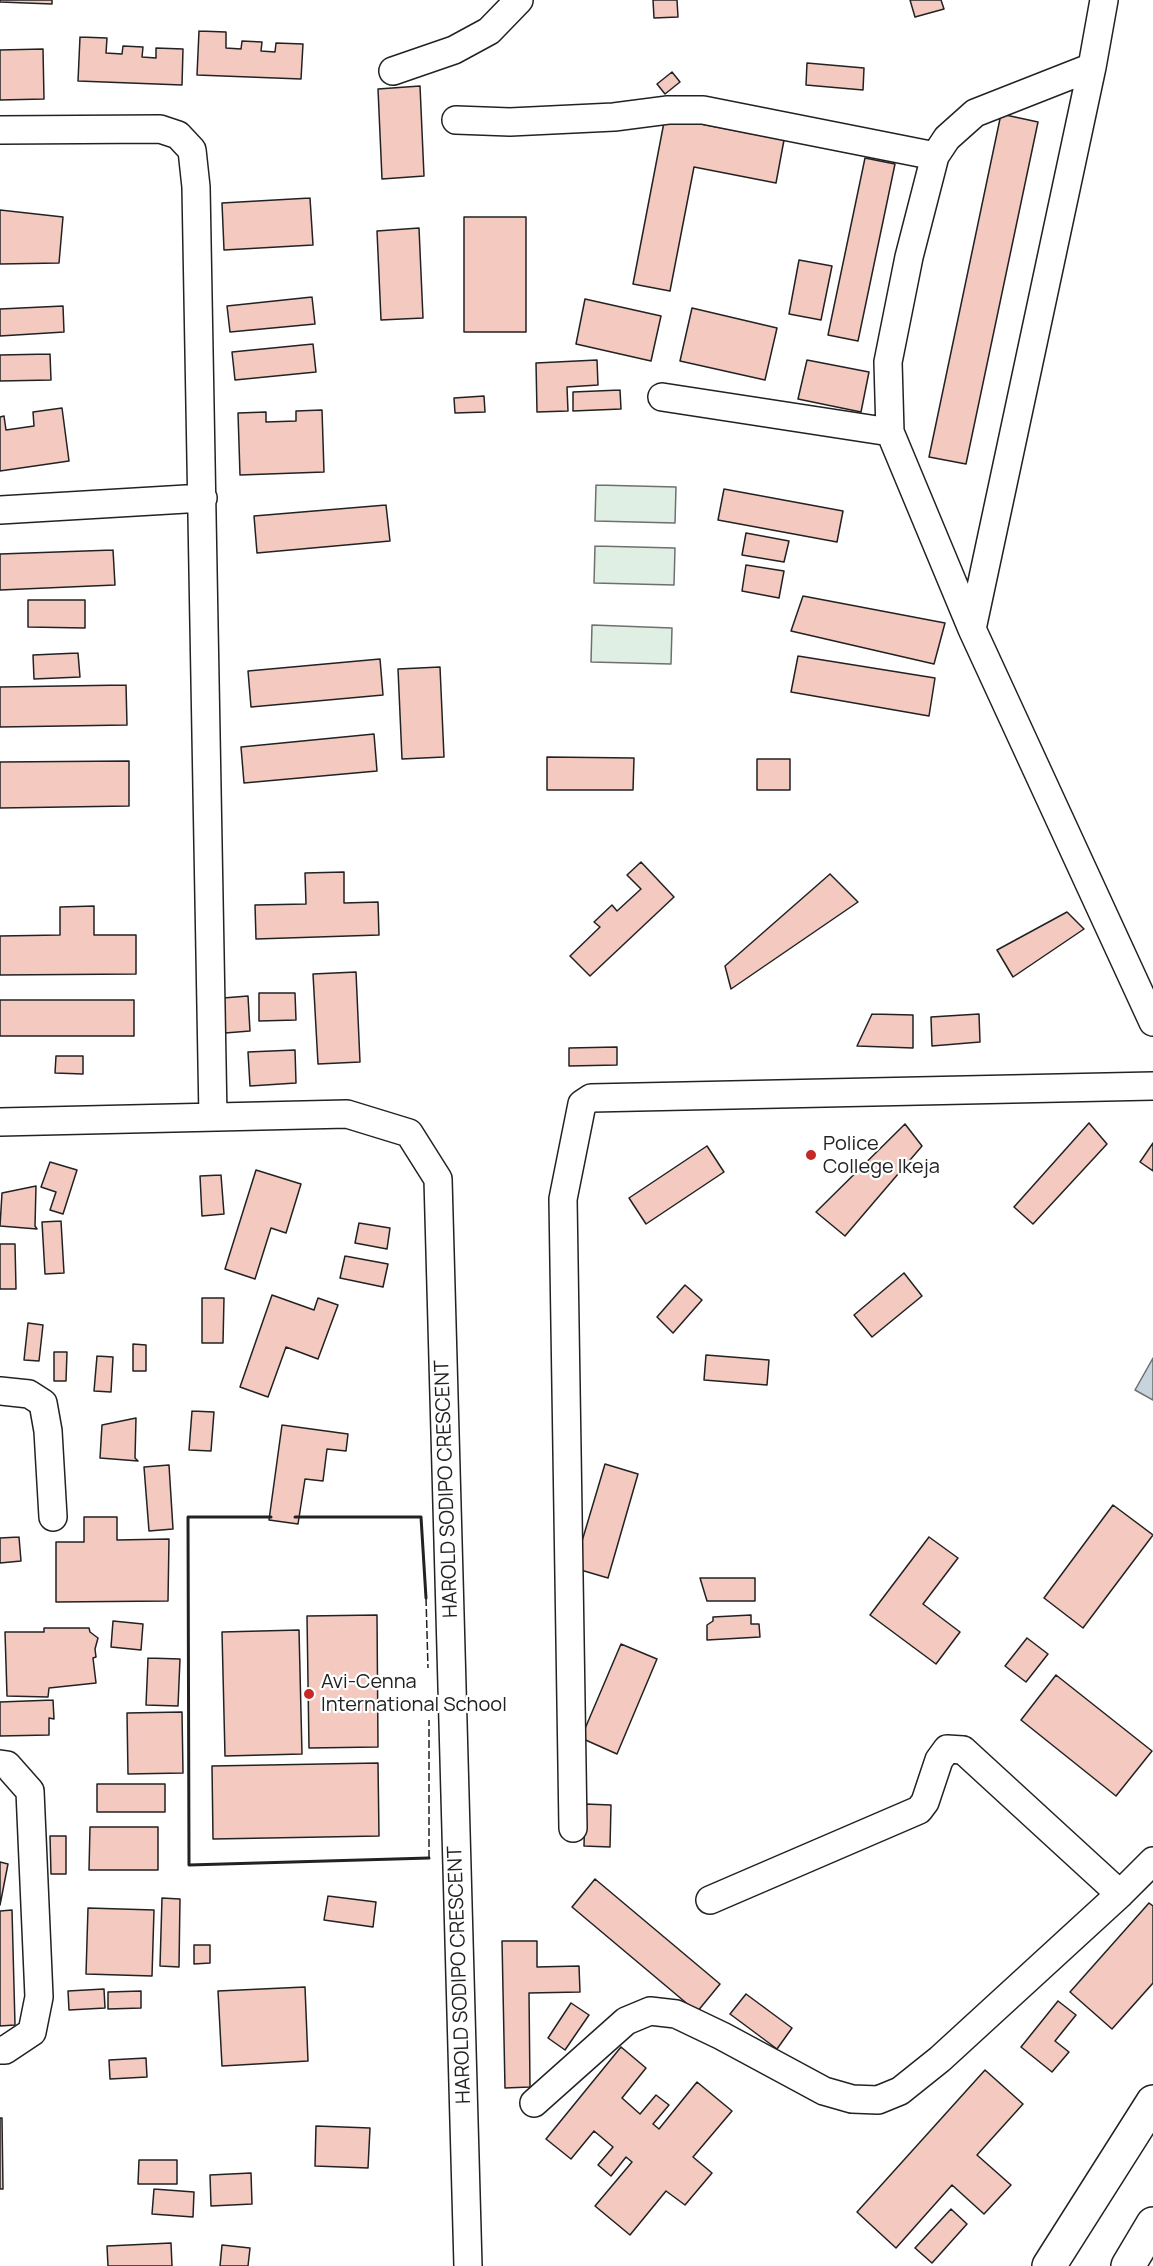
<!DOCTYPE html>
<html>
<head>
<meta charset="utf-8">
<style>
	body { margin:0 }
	canvas { display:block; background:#fff }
</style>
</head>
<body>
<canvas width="1153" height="2266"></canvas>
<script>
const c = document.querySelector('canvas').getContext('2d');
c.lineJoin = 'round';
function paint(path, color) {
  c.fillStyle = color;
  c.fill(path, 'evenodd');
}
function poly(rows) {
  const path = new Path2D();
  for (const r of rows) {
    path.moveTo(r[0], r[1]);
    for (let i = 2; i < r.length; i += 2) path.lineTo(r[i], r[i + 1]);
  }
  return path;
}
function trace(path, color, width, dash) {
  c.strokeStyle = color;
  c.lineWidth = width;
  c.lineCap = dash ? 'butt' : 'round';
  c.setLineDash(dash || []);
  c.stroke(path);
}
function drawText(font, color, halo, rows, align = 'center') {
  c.font = font + ' Manrope,sans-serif';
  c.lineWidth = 4.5;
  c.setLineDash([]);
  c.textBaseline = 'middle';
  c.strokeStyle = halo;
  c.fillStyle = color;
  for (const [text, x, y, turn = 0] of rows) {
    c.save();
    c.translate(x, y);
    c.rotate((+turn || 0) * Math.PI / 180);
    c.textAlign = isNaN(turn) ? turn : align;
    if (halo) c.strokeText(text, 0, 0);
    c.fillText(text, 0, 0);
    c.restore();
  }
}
const green = poly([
	[596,485,676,487,675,523,595,521,596,485],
	[595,546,675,548,674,585,594,583,595,546],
	[592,625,672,628,671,664,591,662,592,625]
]);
paint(green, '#e0efe3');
trace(green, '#6f6f6f', 1.5);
const water = poly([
	[1153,1358,1153,1400,1135,1390,1153,1358]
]);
paint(water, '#c7d3dd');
trace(water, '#6f6f6f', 1.5);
const building = poly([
	[0,0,52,0,52,4,0,2,0,0],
	[653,0,677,0,678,17,654,18,653,0],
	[910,0,941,0,944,9,915,17,910,0],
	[199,31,226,32,226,48,241,49,242,41,262,42,261,51,275,52,276,43,303,44,301,79,197,75,199,31],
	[80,37,107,38,106,53,122,54,123,46,143,47,142,57,156,58,156,48,183,49,182,85,78,81,80,37],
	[43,49,44,99,0,100,0,50,43,49],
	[807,63,864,68,863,90,806,85,807,63],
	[672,72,680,82,665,94,657,84,672,72],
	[420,86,424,176,382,179,378,89,420,86],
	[1001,114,1038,122,966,464,929,457,1001,114],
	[665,117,784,140,776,183,694,167,670,291,633,284,665,117],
	[865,158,895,164,858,341,828,335,865,158],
	[310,198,313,245,224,250,222,203,310,198],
	[0,210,63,217,59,263,0,264,0,210],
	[464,217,526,217,526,332,464,332,464,217],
	[419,228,423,318,381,320,377,231,419,228],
	[799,260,832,266,821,320,789,314,799,260],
	[312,297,315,324,230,332,227,306,312,297],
	[585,299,661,316,651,361,576,344,585,299],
	[63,306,64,332,0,336,0,309,63,306],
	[692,308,777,328,765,380,680,361,692,308],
	[313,344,316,372,235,380,232,352,313,344],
	[50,354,51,380,0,381,0,355,50,354],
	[597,360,598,385,567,387,568,411,537,412,536,363,597,360],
	[807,360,869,372,861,412,798,399,807,360],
	[620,390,621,409,573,411,573,392,620,390],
	[484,396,485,412,455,413,454,398,484,396],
	[62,408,69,461,0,471,0,417,4,416,6,430,34,426,33,412,62,408],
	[322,410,324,472,240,475,238,413,266,412,266,422,296,421,296,411,322,410],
	[724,489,843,511,837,542,718,520,724,489],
	[386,505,390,541,257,553,254,516,386,505],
	[746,533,789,541,784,562,742,555,746,533],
	[113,550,115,585,0,590,0,554,113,550],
	[746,565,784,571,779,598,742,591,746,565],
	[803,596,945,623,934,664,791,631,803,596],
	[28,600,85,600,85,628,28,627,28,600],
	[78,653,80,677,34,679,33,655,78,653],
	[798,656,935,678,929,716,791,692,798,656],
	[380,659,383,695,251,707,248,671,380,659],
	[440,667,444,757,402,759,398,669,440,667],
	[126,685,127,725,0,727,0,687,126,685],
	[374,734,377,771,244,783,241,747,374,734],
	[547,757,634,758,633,790,547,790,547,757],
	[757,759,790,759,790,790,757,790,757,759],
	[129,761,129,806,0,808,0,762,129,761],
	[641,862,674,897,590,976,570,956,600,927,594,922,612,905,617,911,641,889,627,875,641,862],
	[344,872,344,903,378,902,379,935,256,939,255,905,306,904,305,873,344,872],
	[830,874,858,902,731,989,725,966,830,874],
	[94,906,94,935,136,935,136,974,0,975,0,936,60,935,60,907,94,906],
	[1067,912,1084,929,1013,977,997,950,1067,912],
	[356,972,360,1062,318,1064,313,974,356,972],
	[259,993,295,993,296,1020,259,1021,259,993],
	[248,996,250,1031,225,1033,223,998,248,996],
	[0,1000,134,1000,134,1036,0,1036,0,1000],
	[872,1014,913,1015,913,1048,857,1046,872,1014],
	[979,1014,980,1042,932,1046,931,1017,979,1014],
	[617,1047,617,1065,569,1066,569,1048,617,1047],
	[295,1050,296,1083,250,1086,248,1052,295,1050],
	[56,1056,83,1056,83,1074,55,1073,56,1056],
	[1089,1123,1107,1144,1033,1224,1014,1207,1089,1123],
	[905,1124,922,1146,845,1236,816,1212,905,1124],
	[1153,1143,1153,1171,1140,1162,1153,1143],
	[707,1146,724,1172,646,1224,629,1198,707,1146],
	[50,1162,77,1170,63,1214,50,1210,56,1192,41,1187,50,1162],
	[256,1170,301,1184,286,1233,271,1228,255,1279,225,1269,256,1170],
	[221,1175,224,1214,202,1216,200,1176,221,1175],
	[36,1186,35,1226,37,1229,0,1226,2,1193,36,1186],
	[61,1221,64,1273,45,1274,42,1222,61,1221],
	[359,1223,390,1228,387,1249,355,1243,359,1223],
	[0,1244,15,1244,16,1289,0,1289,0,1244],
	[345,1256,388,1264,383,1287,340,1278,345,1256],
	[904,1273,922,1296,872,1337,854,1315,904,1273],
	[685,1285,702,1300,673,1333,657,1317,685,1285],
	[272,1295,314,1310,318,1298,338,1305,318,1359,286,1347,268,1397,240,1387,272,1295],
	[202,1298,224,1298,223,1343,202,1343,202,1298],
	[28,1323,43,1325,39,1361,24,1360,28,1323],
	[133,1344,146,1345,146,1371,133,1371,133,1344],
	[54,1352,67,1352,66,1381,54,1381,54,1352],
	[706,1355,769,1360,767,1385,704,1380,706,1355],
	[97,1356,113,1357,111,1392,94,1391,97,1356],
	[192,1411,214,1412,211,1451,189,1450,192,1411],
	[136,1418,135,1458,138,1461,100,1458,102,1425,136,1418],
	[282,1425,348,1434,346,1451,327,1449,323,1481,305,1479,298,1524,269,1520,282,1425],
	[605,1464,638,1474,608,1578,574,1568,605,1464],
	[169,1465,173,1529,149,1531,144,1467,169,1465],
	[1113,1505,1153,1535,1083,1628,1044,1598,1113,1505],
	[84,1517,117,1517,117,1540,169,1539,168,1601,56,1602,56,1542,84,1542,84,1517],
	[19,1537,21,1561,0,1563,0,1538,19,1537],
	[929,1537,958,1558,923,1604,960,1632,936,1664,870,1615,929,1537],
	[700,1578,755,1578,755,1601,707,1601,700,1578],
	[377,1615,378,1747,309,1748,307,1616,377,1615],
	[751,1615,751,1624,759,1624,760,1637,707,1640,707,1625,713,1621,713,1617,751,1615],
	[113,1621,143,1624,141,1650,111,1647,113,1621],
	[44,1628,89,1628,90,1632,98,1638,95,1649,96,1657,93,1658,96,1683,49,1688,48,1697,7,1696,5,1632,44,1632,44,1628],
	[299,1630,302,1754,225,1756,222,1632,299,1630],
	[1027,1638,1048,1654,1026,1682,1005,1666,1027,1638],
	[621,1644,657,1659,617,1754,581,1738,621,1644],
	[148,1658,180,1659,178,1706,146,1705,148,1658],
	[1056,1675,1152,1751,1116,1796,1021,1720,1056,1675],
	[53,1700,54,1719,49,1718,49,1735,0,1736,0,1702,53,1700],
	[182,1712,183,1773,128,1774,127,1713,182,1712],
	[378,1763,379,1836,213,1839,212,1766,378,1763],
	[97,1784,165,1784,165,1812,97,1812,97,1784],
	[585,1804,611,1805,610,1847,584,1846,585,1804],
	[90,1827,158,1827,158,1870,89,1870,90,1827],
	[50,1836,66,1836,66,1874,51,1874,50,1836],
	[0,1862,8,1864,0,1905,0,1862],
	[595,1879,720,1984,697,2012,572,1907,595,1879],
	[328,1896,376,1902,373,1927,324,1920,328,1896],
	[162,1898,180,1899,179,1967,160,1966,162,1898],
	[1149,1903,1153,1906,1153,1983,1112,2029,1070,1992,1149,1903],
	[88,1908,154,1910,152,1976,86,1974,88,1908],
	[12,1910,15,2025,0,2026,0,1911,12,1910],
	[502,1941,537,1941,537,1967,579,1966,580,1992,529,1993,530,2087,505,2088,502,1941],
	[194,1945,210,1945,210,1963,194,1964,194,1945],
	[305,1987,308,2061,222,2066,218,1991,305,1987],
	[104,1989,105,2008,69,2010,68,1991,104,1989],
	[141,1991,141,2008,108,2009,108,1992,141,1991],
	[746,1994,792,2028,777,2049,730,2014,746,1994],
	[1058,2001,1076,2015,1055,2041,1069,2052,1052,2072,1021,2047,1058,2001],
	[571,2003,589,2015,565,2050,548,2038,571,2003],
	[621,2047,646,2068,622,2098,640,2114,656,2095,669,2105,653,2124,659,2129,697,2082,732,2111,693,2157,712,2173,685,2205,666,2191,630,2235,595,2206,632,2162,626,2157,611,2176,598,2165,613,2147,594,2131,571,2159,546,2139,621,2047],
	[146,2058,147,2077,110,2079,109,2060,146,2058],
	[985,2070,1023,2104,977,2155,1011,2185,984,2214,952,2185,896,2248,857,2212,985,2070],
	[0,2118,2,2118,3,2189,0,2189,0,2118],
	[316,2126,370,2128,368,2168,315,2166,316,2126],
	[139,2160,177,2160,177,2184,138,2184,139,2160],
	[251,2173,252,2204,211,2206,210,2175,251,2173],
	[154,2189,194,2192,193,2217,152,2214,154,2189],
	[951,2209,967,2224,932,2263,915,2248,951,2209],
	[171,2243,172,2266,108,2266,107,2246,171,2243],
	[222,2245,250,2248,248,2266,220,2266,222,2245]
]);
paint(building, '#f3c9c0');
trace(building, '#222', 1.5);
const minor = poly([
	[1104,0,1092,67,972,629,1153,1022],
	[393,71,454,50,489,31,519,0],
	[456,120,510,122,614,117,668,110,703,110,935,156],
	[0,130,160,129,178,135,192,150,196,187,213,1117],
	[662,397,890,432],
	[0,510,203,498],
	[972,629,890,432,888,362,909,257,935,156,947,138,975,113,1092,67],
	[0,1122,347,1114,409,1133,438,1179,468,2266],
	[0,1391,29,1394,43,1403,48,1431,53,1517],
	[0,1764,7,1765,30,1791,39,1997,32,2032,5,2050,0,2050],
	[573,1828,563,1199,582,1104,591,1098,1153,1086],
	[710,1900,919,1810,925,1802,939,1760,947,1749,963,1750,1120,1894],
	[534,2103,626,2021,650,2011,676,2014,722,2036,824,2091,852,2099,878,2100,900,2091,940,2059,1120,1894,1153,1861]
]);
const major = poly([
	[1049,2266,1153,2102],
	[1128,2266,1153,2224]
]);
trace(minor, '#222', 30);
trace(major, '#222', 36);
trace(minor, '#fff', 27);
trace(major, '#fff', 33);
trace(poly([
	[426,1598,428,1668],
	[429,1858,429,1720]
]), '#222', 1.5, [8, 3]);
trace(poly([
	[271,1517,188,1517,189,1865,429,1858],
	[295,1517,421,1517,426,1598]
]), '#222', 3);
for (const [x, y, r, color] of [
	[811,1155,6,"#c62828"],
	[309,1694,6,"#c62828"]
]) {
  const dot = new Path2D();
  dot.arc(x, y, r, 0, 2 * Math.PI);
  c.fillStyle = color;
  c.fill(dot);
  trace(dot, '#fff', 2);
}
drawText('20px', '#222', '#fff', [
	["Police",823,1144],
	["College Ikeja",823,1167],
	["Avi-Cenna",321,1682],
	["International School",321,1705]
], 'left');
drawText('20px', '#222', '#fff', [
	["HAROLD SODIPO CRESCENT",447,1489,-92],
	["HAROLD SODIPO CRESCENT",460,1975,-92]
]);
</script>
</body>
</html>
